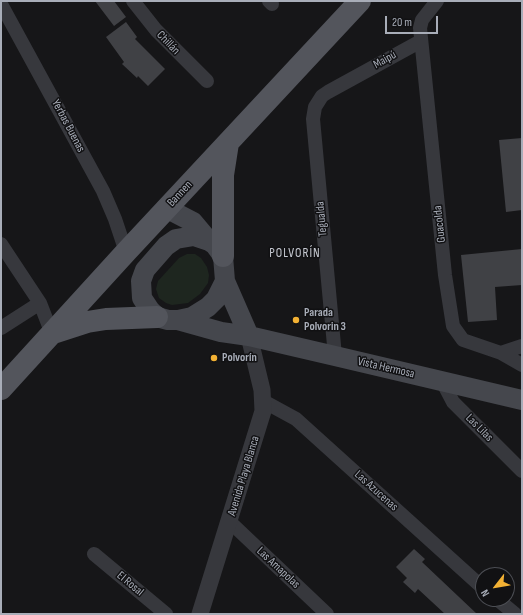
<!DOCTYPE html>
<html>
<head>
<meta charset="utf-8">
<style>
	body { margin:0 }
	#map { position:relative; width:523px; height:615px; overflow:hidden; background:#161618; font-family:"Sofia Sans Condensed",sans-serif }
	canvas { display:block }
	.frame { position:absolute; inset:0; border:2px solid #a8adb8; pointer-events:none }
	.north { position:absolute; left:475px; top:567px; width:40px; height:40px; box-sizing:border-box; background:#111113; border:1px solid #4d4f55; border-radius:50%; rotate:239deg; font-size:11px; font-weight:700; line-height:16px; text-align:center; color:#a8adb8 }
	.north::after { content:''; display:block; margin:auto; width:14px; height:18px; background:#f2b134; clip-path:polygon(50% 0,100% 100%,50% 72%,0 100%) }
	.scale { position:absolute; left:385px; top:16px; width:53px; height:18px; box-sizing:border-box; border:2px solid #a8adb8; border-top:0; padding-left:5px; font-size:12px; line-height:14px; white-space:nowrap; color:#a8adb8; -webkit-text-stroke:3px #111113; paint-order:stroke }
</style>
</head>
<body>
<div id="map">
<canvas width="523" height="615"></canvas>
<div class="frame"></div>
<div class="north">N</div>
<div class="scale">20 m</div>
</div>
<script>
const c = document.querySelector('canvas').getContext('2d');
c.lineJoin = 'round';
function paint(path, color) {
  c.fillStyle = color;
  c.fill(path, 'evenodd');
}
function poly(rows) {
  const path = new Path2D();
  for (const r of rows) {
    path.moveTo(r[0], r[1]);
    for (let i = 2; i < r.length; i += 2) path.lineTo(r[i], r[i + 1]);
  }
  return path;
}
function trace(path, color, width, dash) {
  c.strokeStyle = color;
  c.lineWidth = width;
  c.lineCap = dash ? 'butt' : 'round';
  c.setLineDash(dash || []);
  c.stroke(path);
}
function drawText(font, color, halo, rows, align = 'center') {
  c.font = font + ' "Sofia Sans Condensed",sans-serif';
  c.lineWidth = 3;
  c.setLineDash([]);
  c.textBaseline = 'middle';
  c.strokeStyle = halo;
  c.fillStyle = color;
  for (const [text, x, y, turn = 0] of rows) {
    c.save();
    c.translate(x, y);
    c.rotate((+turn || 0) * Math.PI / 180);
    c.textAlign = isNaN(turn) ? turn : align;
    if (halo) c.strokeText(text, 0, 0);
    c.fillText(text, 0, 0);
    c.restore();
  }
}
paint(poly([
	[187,254,195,254,201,258,207,267,209,275,208,283,200,294,188,303,172,305,166,303,159,298,156,289,158,281,179,258]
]), '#1e261f');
paint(poly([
	[95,1,114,1,126,17,114,26],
	[126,22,137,37,135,39,165,69,148,86,138,76,137,78,122,64,124,62,106,37],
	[522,138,522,210,506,212,499,140],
	[522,249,522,285,495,287,497,320,468,322,461,255],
	[414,549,425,559,422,562,477,614,445,614,418,589,415,593,403,582,407,578,396,567]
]), '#404145');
trace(poly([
	[133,1,156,30,207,81],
	[269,1,272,4],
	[437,1,422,20,420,28,445,275,453,326,463,340,501,353,522,365],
	[1,4,103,191,115,219,126,252],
	[1,244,40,303,52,334],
	[1,328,40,303],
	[501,353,522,346],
	[335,356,313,119,315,107,322,96,328,92,421,41],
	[442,381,453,402,522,471],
	[263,401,296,419,483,588],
	[230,522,327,614],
	[94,554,166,614],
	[497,599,515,614]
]), '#37383d', 14);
trace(poly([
	[200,614,263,411,262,390,249,336]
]), '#37383d', 17);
trace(poly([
	[166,208,193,222,209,241],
	[178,320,192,317,208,307,216,299,225,281],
	[249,336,225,281,223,256,215,245,209,241,194,236,176,239,166,246,145,270,141,281,142,298,150,310,157,317,168,320,178,320,221,332,249,336,335,356,522,400]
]), '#45474d', 20);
trace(poly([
	[223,256,223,175,228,143],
	[53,333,87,322,106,319,157,317],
	[1,389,126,252,360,1]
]), '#53555c', 22);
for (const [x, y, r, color] of [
	[296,320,4,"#f2b134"],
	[214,358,4,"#f2b134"]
]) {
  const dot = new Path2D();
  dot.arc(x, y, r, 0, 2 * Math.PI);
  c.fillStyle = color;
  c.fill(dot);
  trace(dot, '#111113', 1.5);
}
drawText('12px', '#a8adb8', '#111113', [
	["Chillán",168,43,46],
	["Maipú",385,60,-29],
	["Yerbas Buenas",68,126,62],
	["Bannen",180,194,-47],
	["Tegualda",322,219,-95],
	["Guacolda",440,224,-96],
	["Vista Hermosa",386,368,13],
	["Las Lilas",479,428,45],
	["Avenida Playa Blanca",244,476,-73],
	["Las Azucenas",376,491,42],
	["Las Amapolas",278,568,43],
	["El Rosal",130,584,40]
]);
drawText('bold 12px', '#a8adb8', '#111113', [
	["Parada",304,313],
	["Polvorin 3",304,327],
	["Polvorín",222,358]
], 'left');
c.letterSpacing = '1px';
drawText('13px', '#c9ccd4', '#111113', [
	["POLVORÍN",295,254]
]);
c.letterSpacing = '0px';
</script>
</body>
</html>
